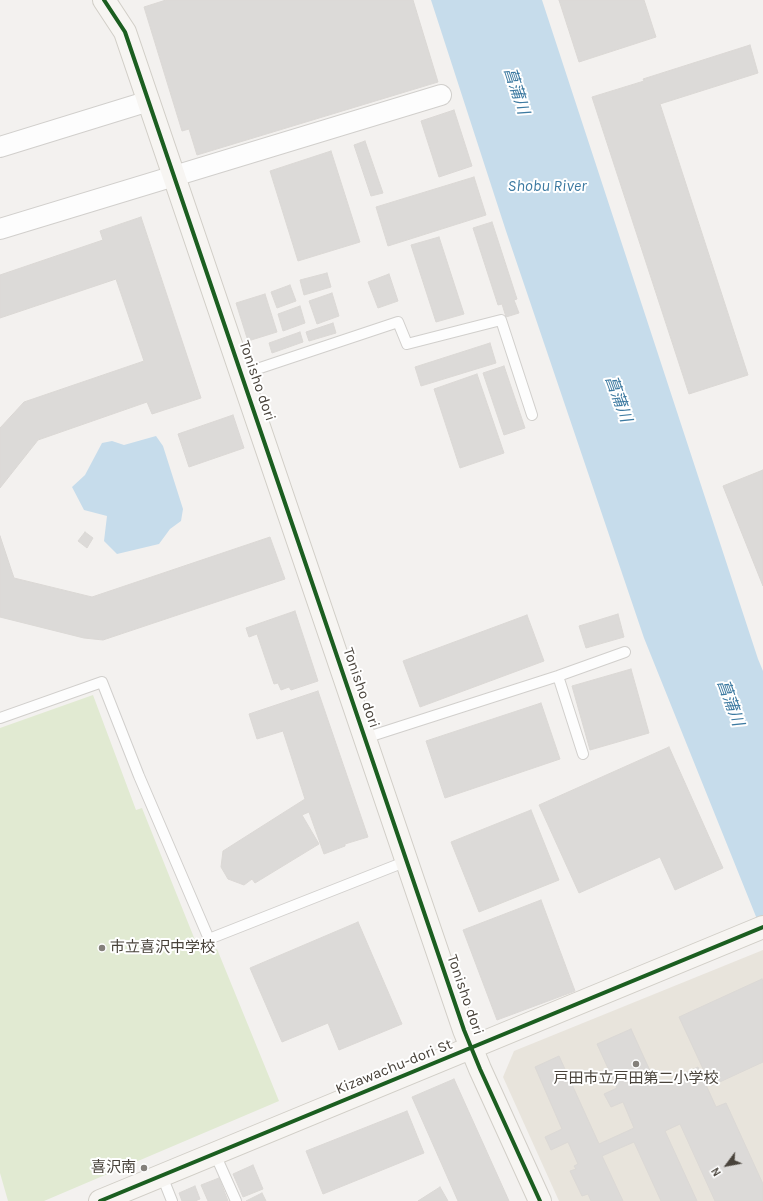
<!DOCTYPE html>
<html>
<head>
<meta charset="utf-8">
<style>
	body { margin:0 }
	#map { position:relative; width:763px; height:1201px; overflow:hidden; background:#f3f1ef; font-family:Karla,sans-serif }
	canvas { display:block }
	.north { position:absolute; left:707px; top:1145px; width:40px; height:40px; -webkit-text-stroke:3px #fff; paint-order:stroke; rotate:238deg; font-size:11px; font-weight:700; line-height:16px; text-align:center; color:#49433b }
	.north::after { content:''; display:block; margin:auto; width:14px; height:18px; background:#49433b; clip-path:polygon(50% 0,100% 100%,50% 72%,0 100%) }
</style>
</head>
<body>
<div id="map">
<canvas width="763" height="1201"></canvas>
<div class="north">N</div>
</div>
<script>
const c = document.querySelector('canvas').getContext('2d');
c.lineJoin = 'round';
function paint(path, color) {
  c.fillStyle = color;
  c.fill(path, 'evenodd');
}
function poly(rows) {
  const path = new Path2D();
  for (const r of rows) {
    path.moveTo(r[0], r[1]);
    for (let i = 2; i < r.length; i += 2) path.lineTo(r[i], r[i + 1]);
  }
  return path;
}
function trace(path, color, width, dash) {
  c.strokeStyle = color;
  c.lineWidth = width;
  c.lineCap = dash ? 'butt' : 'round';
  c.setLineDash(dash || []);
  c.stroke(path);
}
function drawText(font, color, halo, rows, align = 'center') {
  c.font = font + ' Karla,"Noto Sans JP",sans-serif';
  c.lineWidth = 4;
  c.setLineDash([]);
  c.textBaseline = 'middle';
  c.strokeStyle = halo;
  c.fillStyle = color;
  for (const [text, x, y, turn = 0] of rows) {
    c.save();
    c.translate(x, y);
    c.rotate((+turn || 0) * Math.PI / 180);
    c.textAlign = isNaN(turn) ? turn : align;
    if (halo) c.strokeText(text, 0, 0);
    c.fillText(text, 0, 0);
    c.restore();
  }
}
paint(poly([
	[763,950,763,1201,559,1201,503,1077,514,1051]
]), '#e8e4dc');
paint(poly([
	[93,695,136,810,142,808,201,955,217,949,279,1101,44,1201,8,1201,0,1173,0,728]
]), '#e1ead2');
paint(poly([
	[431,0,542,0,758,659,763,671,763,934,644,638,506,231],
	[156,436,163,446,183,509,181,521,170,529,159,544,117,554,104,541,107,516,84,510,72,487,85,475,102,443,112,441,124,445]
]), '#c6dceb');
const building = poly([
	[166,0,413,0,438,82,197,155,189,129,182,131,144,7,166,0],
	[559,0,644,0,656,37,579,62,559,0],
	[750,45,758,73,660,104,748,375,689,394,592,97,644,81,643,79,750,45],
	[454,110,472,166,439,177,421,121,454,110],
	[365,141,383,193,371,196,354,145,365,141],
	[331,151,360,242,298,261,270,171,331,151],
	[474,177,486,215,388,246,376,207,474,177],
	[141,217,201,398,152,414,147,402,38,440,0,488,0,428,24,402,144,361,116,279,0,318,0,275,103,240,100,231,141,217],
	[492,222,517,299,514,300,519,313,506,317,502,304,498,305,473,228,492,222],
	[439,237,464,314,436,322,411,245,439,237],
	[327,273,331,287,304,295,300,280,327,273],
	[389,274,398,301,378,308,368,282,389,274],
	[290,285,296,301,277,308,271,292,290,285],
	[332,293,339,316,317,324,309,301,332,293],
	[265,294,277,332,248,341,236,303,265,294],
	[300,306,305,323,283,331,278,314,300,306],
	[333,323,336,333,309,341,306,332,333,323],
	[300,332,303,342,272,353,269,343,300,332],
	[490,343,496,363,421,386,415,367,490,343],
	[504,366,525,428,504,435,483,373,504,366],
	[477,374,504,453,460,468,434,389,477,374],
	[233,415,244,448,189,467,178,434,233,415],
	[763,470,763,586,723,486,763,470],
	[85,532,93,538,87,548,78,541,85,532],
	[0,536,14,578,92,597,270,537,285,579,103,640,84,638,0,617,0,536],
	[295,611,318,681,291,690,289,687,281,690,278,683,274,684,257,634,249,637,246,628,295,611],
	[618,614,624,637,586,648,579,626,618,614],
	[527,615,544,661,420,707,403,661,527,615],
	[631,669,649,733,590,750,572,686,631,669],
	[318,691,368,837,345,844,345,846,324,854,309,812,302,815,319,844,255,883,252,879,244,885,228,879,221,867,223,851,305,799,283,731,257,739,249,714,318,691],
	[541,703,560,759,445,798,426,741,541,703],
	[669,747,723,868,675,890,660,857,579,893,539,805,669,747],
	[531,810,559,880,479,912,451,842,531,810],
	[541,900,575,991,497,1020,463,930,541,900],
	[358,922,402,1024,339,1050,328,1023,282,1042,250,968,358,922],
	[762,979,763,982,763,1062,711,1086,679,1017,762,979],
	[631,1029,657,1086,698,1067,716,1107,726,1103,763,1184,763,1201,715,1201,680,1124,665,1131,697,1201,661,1201,634,1142,602,1156,623,1201,591,1201,588,1194,582,1196,570,1171,576,1169,574,1166,578,1164,568,1142,551,1150,545,1137,562,1129,535,1067,559,1056,599,1144,634,1128,623,1102,611,1107,604,1094,617,1088,597,1044,631,1029],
	[454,1079,509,1201,458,1201,412,1097,454,1079],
	[407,1111,424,1153,323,1194,306,1151,407,1111],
	[253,1165,263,1189,243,1197,233,1174,253,1165],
	[219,1178,228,1201,208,1201,201,1185,219,1178],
	[195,1186,200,1199,195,1201,182,1201,179,1193,195,1186],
	[440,1187,448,1201,418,1201,440,1187],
	[262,1193,266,1201,246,1201,262,1193]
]);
paint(building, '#dcdad8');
trace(building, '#dbd8d5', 1);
const lane = poly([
	[242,374,398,322,407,344,501,320,532,415],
	[558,676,583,754],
	[0,718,102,682,139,776,209,939,407,861],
	[365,738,558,676,625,652],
	[215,1154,236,1201],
	[162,1176,172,1201]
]);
const street = poly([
	[0,147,149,101],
	[0,229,441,95]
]);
const secondary = poly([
	[104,0,125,32,464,1030,480,1069,540,1201],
	[100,1201,763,927]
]);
trace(lane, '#d1cfcc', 12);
trace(street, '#d1cfcc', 22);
trace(secondary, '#d1cec7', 24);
trace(lane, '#fdfdfd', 10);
trace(street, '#fdfdfd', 20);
trace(secondary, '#f7f5f2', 22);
trace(poly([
	[104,0,125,32,464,1030,480,1069,540,1201],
	[100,1201,763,927]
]), '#1b5e20', 4);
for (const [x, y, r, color] of [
	[102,948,4,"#84807a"],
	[636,1064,4,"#84807a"],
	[144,1168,4,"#84807a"]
]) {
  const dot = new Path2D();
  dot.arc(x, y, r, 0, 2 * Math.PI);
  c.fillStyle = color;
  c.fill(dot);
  trace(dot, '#fff', 1.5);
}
drawText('15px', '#49433b', '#fff', [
	["Tonisho dori",257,381,71],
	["Tonisho dori",361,688,71],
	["Tonisho dori",465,995,71],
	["Kizawachu-dori St",394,1067,-22]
]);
drawText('15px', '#49433b', '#fff', [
	["市立喜沢中学校",110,948],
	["戸田市立戸田第二小学校",636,1079,"center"],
	["喜沢南",136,1168,"right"]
], 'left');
drawText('italic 16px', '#3d7aa1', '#fff', [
	["菖蒲川",516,91,72],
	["Shobu River",547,186],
	["菖蒲川",618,399,70],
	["菖蒲川",730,703,70]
]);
</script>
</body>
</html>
